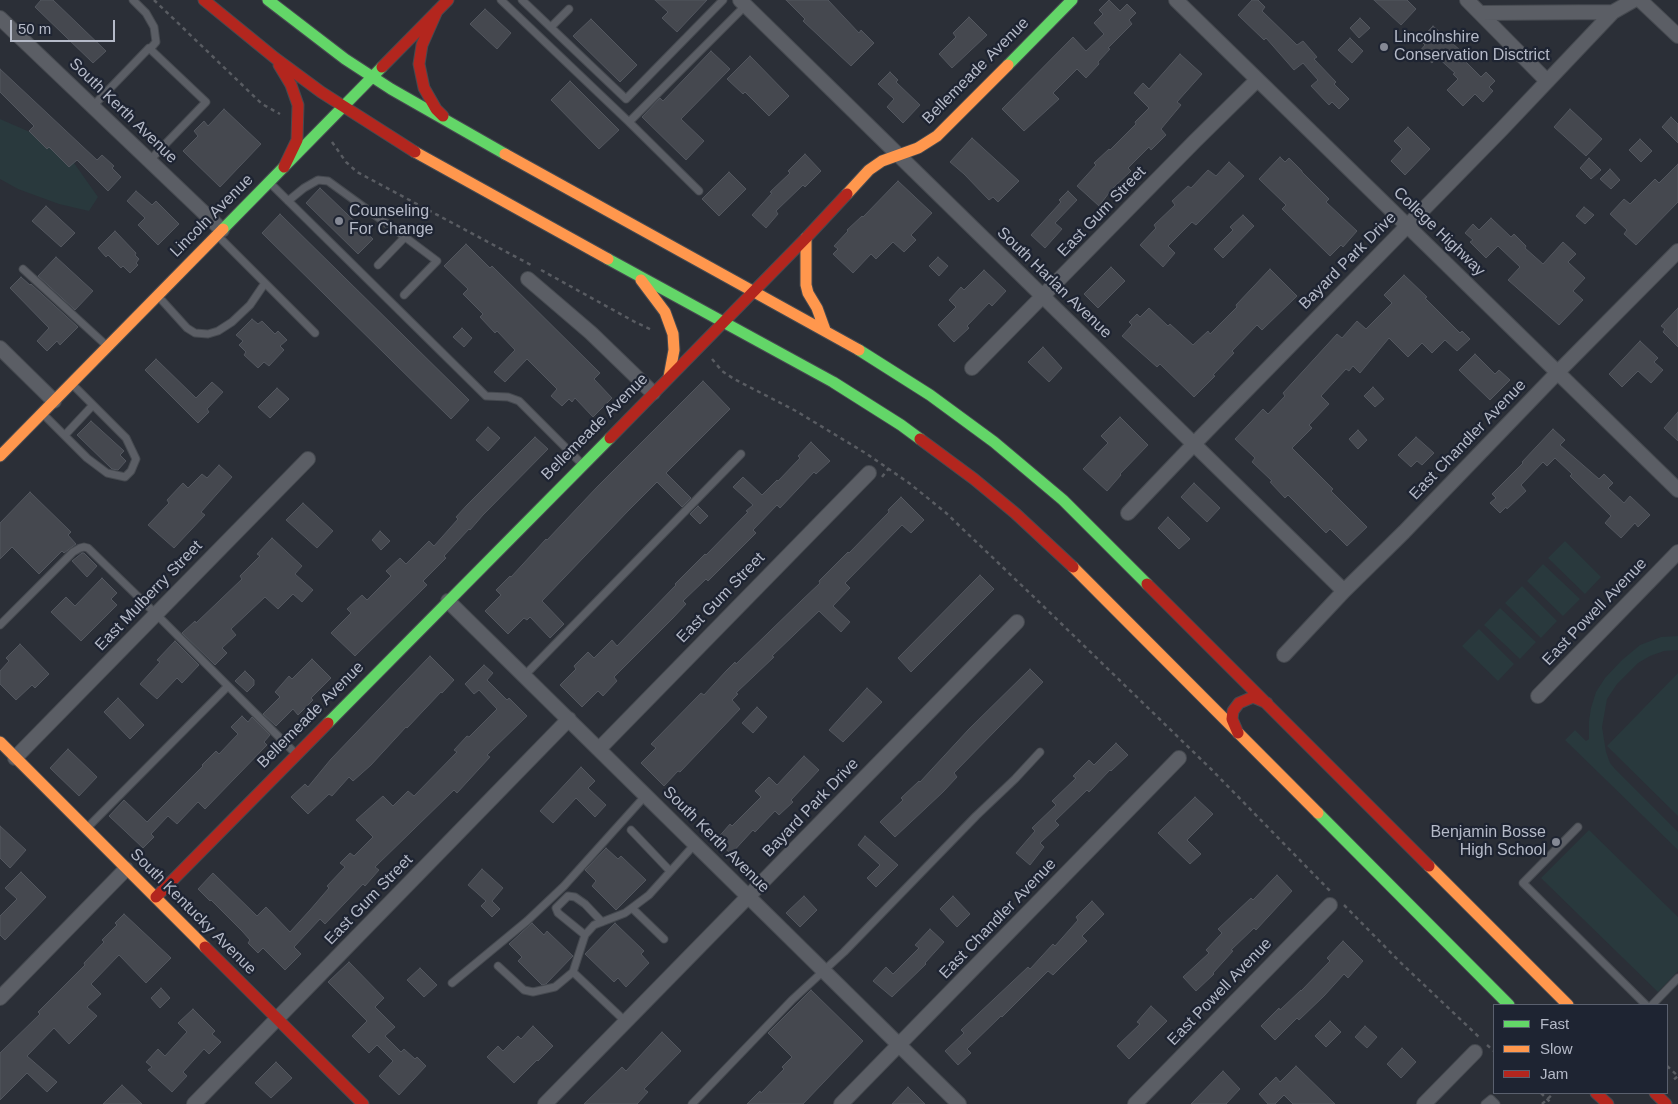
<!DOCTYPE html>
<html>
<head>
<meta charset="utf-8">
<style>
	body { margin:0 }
	#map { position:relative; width:1678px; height:1104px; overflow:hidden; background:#2b2f37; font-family:Helvetica,sans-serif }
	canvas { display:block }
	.legend { position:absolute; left:1493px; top:1004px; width:175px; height:90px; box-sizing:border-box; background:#1e2432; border:1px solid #5a606e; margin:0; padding:6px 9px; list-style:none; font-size:15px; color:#b5bac8 }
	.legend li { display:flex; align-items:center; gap:10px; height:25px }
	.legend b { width:25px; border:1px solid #5a606e }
	.scale { position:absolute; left:10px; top:20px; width:105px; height:22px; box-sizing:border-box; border:2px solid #b5bac8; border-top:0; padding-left:6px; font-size:15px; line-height:18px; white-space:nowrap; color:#b5bac8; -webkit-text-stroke:4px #1e2432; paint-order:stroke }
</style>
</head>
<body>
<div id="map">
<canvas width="1678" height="1104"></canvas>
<ul class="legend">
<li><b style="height:6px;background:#63d668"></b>Fast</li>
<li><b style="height:6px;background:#ff974d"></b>Slow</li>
<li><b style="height:6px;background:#b3261e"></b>Jam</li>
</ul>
<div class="scale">50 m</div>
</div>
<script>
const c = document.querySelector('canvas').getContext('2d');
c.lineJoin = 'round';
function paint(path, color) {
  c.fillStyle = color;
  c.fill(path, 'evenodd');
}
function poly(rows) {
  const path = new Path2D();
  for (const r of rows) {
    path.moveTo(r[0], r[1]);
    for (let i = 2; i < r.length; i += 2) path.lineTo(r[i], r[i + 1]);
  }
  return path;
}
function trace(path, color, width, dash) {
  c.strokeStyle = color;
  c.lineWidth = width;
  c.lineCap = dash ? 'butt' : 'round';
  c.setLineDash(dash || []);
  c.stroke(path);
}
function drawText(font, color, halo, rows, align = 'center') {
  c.font = font + ' Helvetica,sans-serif';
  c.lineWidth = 4.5;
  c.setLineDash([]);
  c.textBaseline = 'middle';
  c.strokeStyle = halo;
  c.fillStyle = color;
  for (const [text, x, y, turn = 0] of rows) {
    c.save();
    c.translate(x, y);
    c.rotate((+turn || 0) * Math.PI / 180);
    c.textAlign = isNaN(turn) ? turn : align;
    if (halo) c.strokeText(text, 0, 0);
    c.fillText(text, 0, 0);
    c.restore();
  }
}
paint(poly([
	[0,119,62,146,98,197,89,211,59,204,18,189,0,179],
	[1565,541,1601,577,1585,594,1548,558],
	[1543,564,1580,599,1563,616,1527,581],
	[1522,586,1557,621,1541,638,1505,603],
	[1500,608,1536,642,1520,659,1484,625],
	[1479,629,1514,664,1498,681,1462,646],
	[1678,636,1678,650,1664,651,1650,656,1638,663,1617,684,1607,699,1602,727,1606,752,1610,763,1615,769,1678,832,1678,850,1565,740,1575,730,1586,741,1589,739,1589,721,1591,708,1596,692,1605,678,1622,660,1640,645,1661,637],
	[1678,673,1678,816,1607,746],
	[1589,830,1678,917,1678,971,1658,992,1541,878]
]), '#29393d');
const building = poly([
	[41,0,53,0,106,51,93,63,35,7,41,0],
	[655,0,707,0,677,32,662,18,668,12,655,0],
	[786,0,828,0,859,33,861,30,874,43,851,66,803,21,805,19,786,0],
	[1109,0,1120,11,1127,4,1136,13,1129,20,1132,24,1108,48,1110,49,1098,62,1099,64,1086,78,1077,69,1053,93,1059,99,1024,131,1002,109,1073,37,1086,51,1104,34,1094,23,1103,14,1099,10,1109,0],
	[1252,0,1258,0,1265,7,1262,11,1297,45,1303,41,1317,57,1314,59,1336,82,1334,84,1349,99,1339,109,1332,102,1329,105,1311,86,1318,80,1303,63,1294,70,1266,38,1264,40,1238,15,1252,0],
	[1374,0,1407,0,1416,9,1401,25,1374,0],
	[485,9,511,33,497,49,470,24,485,9],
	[969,17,987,35,952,68,939,54,956,37,953,33,969,17],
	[1360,18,1370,28,1359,38,1350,28,1360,18],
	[591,19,637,65,620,82,573,36,591,19],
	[1433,26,1461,51,1458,54,1481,77,1486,72,1495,81,1489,87,1493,91,1483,102,1475,94,1463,106,1447,90,1458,79,1453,74,1455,73,1437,57,1432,63,1419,52,1425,45,1420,40,1433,26],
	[1350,38,1363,51,1352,63,1338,50,1350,38],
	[711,51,730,69,681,119,704,141,686,160,642,117,660,98,663,101,711,51],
	[1180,54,1202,74,1177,102,1181,105,1161,129,1166,135,1151,150,1149,147,1128,168,1131,171,1112,189,1099,206,1077,186,1096,165,1094,163,1109,149,1110,150,1136,124,1135,122,1149,108,1134,93,1143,83,1149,89,1180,54],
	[750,56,789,96,769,116,745,92,743,94,727,79,750,56],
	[0,69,97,160,102,155,114,166,112,168,121,177,108,191,77,160,69,167,49,147,47,149,29,131,34,126,0,92,0,69],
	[890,72,898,80,896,82,920,105,903,123,887,107,894,99,878,84,890,72],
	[570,81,619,130,599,149,551,100,570,81],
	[224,109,261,144,220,187,183,151,198,136,194,131,204,121,208,126,224,109],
	[1570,109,1602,139,1586,156,1554,127,1570,109],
	[1671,117,1678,124,1678,143,1662,127,1671,117],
	[1408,127,1430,149,1405,175,1391,161,1402,149,1394,141,1408,127],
	[972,138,1019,181,998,202,993,197,989,200,964,174,950,162,972,138],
	[1640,139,1652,151,1641,162,1629,150,1640,139],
	[805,154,821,171,805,187,803,185,776,211,778,214,766,228,752,215,772,193,770,192,790,173,788,171,805,154],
	[1280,157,1285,162,1289,158,1302,171,1302,172,1329,199,1326,202,1357,231,1343,247,1341,245,1330,256,1282,209,1286,205,1259,179,1280,157],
	[1589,158,1601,170,1591,179,1580,168,1589,158],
	[1229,162,1244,176,1196,225,1192,222,1168,246,1175,253,1163,267,1140,245,1156,228,1154,225,1175,205,1172,201,1188,186,1191,188,1208,170,1216,176,1229,162],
	[1678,164,1678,202,1636,245,1624,234,1627,230,1610,214,1624,199,1630,204,1655,179,1659,183,1678,164],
	[1610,169,1620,180,1611,189,1600,179,1610,169],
	[729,172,746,189,719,216,702,199,729,172],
	[898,181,932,213,911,235,916,240,904,252,893,242,876,259,871,254,853,273,833,254,838,249,834,246,848,231,847,230,862,216,863,217,898,181],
	[320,188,373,239,358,254,306,203,320,188],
	[136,191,152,205,156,201,179,224,158,245,138,225,145,218,127,201,136,191],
	[1068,191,1077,200,1055,223,1062,229,1045,248,1031,235,1061,202,1059,200,1068,191],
	[46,206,75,233,61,247,32,221,46,206],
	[1584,207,1594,215,1585,224,1576,216,1584,207],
	[280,214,469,400,451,419,262,233,280,214],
	[1243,215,1254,226,1223,258,1214,249,1233,230,1230,227,1243,215],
	[1491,218,1511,237,1514,234,1526,246,1525,248,1543,264,1563,242,1576,254,1568,262,1585,278,1573,291,1583,300,1559,325,1508,280,1520,267,1498,246,1486,258,1470,242,1473,240,1465,233,1473,224,1479,230,1491,218],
	[115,231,136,253,135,255,139,259,136,263,138,265,130,273,123,266,121,268,108,255,106,257,98,248,115,231],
	[466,244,490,268,492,266,600,373,594,379,612,398,593,417,575,398,572,402,569,399,562,406,551,396,557,389,527,359,505,382,494,372,515,350,497,331,495,333,480,317,483,314,463,294,468,289,444,266,466,244],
	[56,257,93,291,75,310,38,276,56,257],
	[938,257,948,266,939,276,929,266,938,257],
	[1111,267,1125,281,1098,308,1084,294,1111,267],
	[1270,269,1297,296,1262,330,1257,325,1232,351,1234,353,1213,375,1215,376,1194,397,1160,364,1157,367,1122,336,1132,325,1129,322,1137,314,1140,317,1149,308,1168,326,1170,324,1193,345,1208,331,1210,334,1237,307,1236,305,1270,269],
	[984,270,1006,291,992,306,989,303,967,326,969,328,954,342,938,325,956,307,949,300,961,287,964,290,984,270],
	[1404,275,1427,297,1425,298,1460,333,1462,331,1470,339,1457,351,1445,340,1432,353,1422,343,1408,357,1389,338,1360,373,1353,366,1349,371,1346,369,1321,396,1329,404,1309,425,1312,428,1292,448,1333,489,1331,491,1367,527,1347,546,1330,529,1326,533,1288,495,1285,498,1270,482,1272,481,1252,462,1255,458,1235,439,1263,409,1268,414,1285,396,1283,393,1337,334,1342,338,1357,321,1366,329,1392,303,1384,295,1404,275],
	[21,277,30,285,31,284,78,327,60,345,57,341,47,351,37,341,49,328,10,288,21,277],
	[1678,308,1678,347,1663,332,1665,329,1661,326,1678,308],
	[252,319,258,324,262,321,275,334,278,331,287,340,280,346,284,350,269,366,264,362,258,368,244,355,246,352,239,345,243,341,236,335,252,319],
	[462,328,472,338,464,347,453,337,462,328],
	[1640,341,1658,358,1654,362,1663,370,1651,383,1638,371,1622,387,1609,374,1640,341],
	[1043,347,1062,368,1049,382,1028,362,1043,347],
	[1475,354,1495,374,1499,370,1510,380,1490,400,1459,370,1475,354],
	[156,359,196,398,212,382,223,392,207,409,209,412,198,423,145,370,156,359],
	[703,381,730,409,666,473,691,498,682,507,657,482,628,511,542,601,564,624,550,638,530,617,527,620,524,618,508,634,485,611,501,595,496,590,510,576,511,577,546,539,547,540,597,487,703,381],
	[1373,387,1384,399,1375,407,1364,396,1373,387],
	[277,388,289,399,270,418,258,407,277,388],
	[1678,412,1678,441,1664,428,1678,412],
	[1120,417,1148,445,1120,474,1121,475,1107,491,1083,469,1108,443,1101,436,1120,417],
	[91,421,124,451,120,455,126,461,118,470,112,469,77,435,91,421],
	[488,427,500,438,488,451,476,440,488,427],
	[1553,429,1565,440,1560,445,1599,479,1604,474,1613,483,1608,488,1624,503,1630,496,1650,515,1638,527,1635,523,1621,538,1605,523,1611,516,1570,476,1572,474,1555,458,1547,466,1543,462,1521,485,1526,491,1507,509,1506,507,1500,513,1490,503,1496,498,1492,494,1523,463,1522,462,1553,429],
	[1358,430,1367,440,1358,449,1349,439,1358,430],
	[535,437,548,449,483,515,470,530,469,529,444,556,446,558,423,581,427,585,355,656,331,633,351,613,347,609,362,595,367,600,391,576,386,571,400,558,406,564,429,541,434,546,458,519,456,517,467,505,535,437],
	[1416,437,1434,453,1422,465,1417,461,1411,467,1398,455,1416,437],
	[811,442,830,461,816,474,814,472,780,508,777,505,753,530,756,533,708,581,706,579,683,601,686,604,673,618,614,677,617,681,603,696,598,691,582,707,560,685,576,669,574,666,588,652,594,658,612,640,617,646,676,585,675,584,705,554,706,555,748,512,746,511,753,505,733,487,743,477,762,495,777,480,778,481,800,458,798,456,811,442],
	[219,465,232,477,201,512,205,515,174,548,148,525,169,503,167,500,183,483,188,488,202,474,207,478,219,465],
	[1194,483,1220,508,1207,522,1181,497,1194,483],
	[30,492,71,532,68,535,76,544,64,553,62,551,39,574,12,547,0,559,0,523,30,492],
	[901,497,924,520,911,533,902,525,845,583,850,588,833,606,850,622,841,632,819,611,772,656,774,657,736,693,738,694,732,700,740,709,680,772,678,771,664,786,641,763,656,748,651,744,701,693,704,695,726,671,735,662,736,664,801,601,820,583,819,581,848,552,849,553,889,512,888,510,901,497],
	[303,503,333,531,317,548,286,520,303,503],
	[698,506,708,516,700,524,690,514,698,506],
	[1168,517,1190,539,1179,549,1158,528,1168,517],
	[380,531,390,541,381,550,372,540,380,531],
	[272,538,302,566,295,574,313,590,302,602,293,594,278,609,265,597,231,629,236,635,222,648,227,653,215,665,182,633,195,621,196,623,242,579,240,576,260,556,257,554,272,538],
	[82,553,84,553,97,566,87,577,72,561,82,553],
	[980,575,994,589,911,672,898,658,980,575],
	[102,578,117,593,111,599,117,605,81,641,51,612,66,597,75,606,102,578],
	[175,641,199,665,182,683,177,678,157,699,140,684,160,662,157,660,175,641],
	[20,644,49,674,35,688,32,685,16,700,0,684,0,671,9,661,6,658,20,644],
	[430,656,454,680,442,693,441,692,407,728,406,727,371,765,353,781,349,777,332,796,329,794,308,814,291,797,305,784,308,787,331,759,430,656],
	[312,659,331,678,311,698,313,700,298,715,293,709,276,726,263,714,280,697,275,692,289,676,292,679,312,659],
	[484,665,493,673,487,680,507,700,509,698,527,716,487,755,490,757,457,793,454,790,375,867,379,870,365,886,363,884,325,924,320,919,294,947,301,954,285,970,263,948,258,953,248,943,250,940,242,931,211,900,210,901,198,889,213,873,257,916,266,907,290,932,310,910,329,888,327,886,345,867,340,863,350,853,354,856,373,837,356,820,383,796,393,806,408,791,414,796,457,752,454,750,467,736,469,737,497,709,479,690,474,694,465,684,484,665],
	[1030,669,1043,682,954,773,957,777,943,792,895,837,880,822,903,800,901,798,919,781,920,782,969,729,1030,669],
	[245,671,254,680,254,685,247,692,235,681,245,671],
	[867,688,882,702,843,742,829,730,867,688],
	[118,698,144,725,130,739,104,712,118,698],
	[757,707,767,717,753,733,742,723,757,707],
	[242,716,248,722,252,717,270,735,264,742,267,745,205,809,198,802,177,824,168,816,151,834,154,837,143,848,109,816,124,800,147,822,203,766,202,765,216,751,219,754,238,734,231,727,242,716],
	[1116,743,1128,755,1111,771,1110,770,1089,792,1087,790,1055,821,1059,825,1040,843,1044,847,1030,865,1016,853,1035,831,1032,828,1056,805,1052,801,1076,778,1073,776,1089,760,1094,765,1116,743],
	[68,749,97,777,79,796,50,768,68,749],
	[804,756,819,770,791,800,793,802,779,815,775,811,755,832,753,830,731,854,716,840,730,824,732,826,761,797,755,791,769,777,777,785,804,756],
	[581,767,595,781,588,788,606,805,595,817,576,798,553,823,540,811,581,767],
	[1195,797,1213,814,1187,840,1201,854,1190,864,1158,833,1195,797],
	[0,826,26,850,10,868,0,858,0,826],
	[865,836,898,865,876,887,867,878,880,865,858,845,865,836],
	[606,848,618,859,621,856,646,880,616,910,592,886,596,881,585,870,606,848],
	[482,869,503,888,492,901,500,909,492,917,481,906,486,901,468,885,482,869],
	[21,872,46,897,5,940,0,935,0,916,17,899,5,888,21,872],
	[1277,875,1292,891,1256,930,1254,928,1231,950,1233,951,1213,973,1214,974,1196,991,1183,977,1209,953,1206,950,1222,933,1218,929,1251,898,1253,900,1277,875],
	[804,896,817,910,800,927,786,913,804,896],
	[953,896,970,914,957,927,940,909,953,896],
	[1092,901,1104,914,1082,936,1087,941,1053,975,1048,971,1002,1017,1001,1016,967,1049,971,1053,958,1065,945,1051,964,1033,961,1030,1028,967,1030,969,1053,944,1055,946,1078,920,1076,917,1092,901],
	[124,914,171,958,146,983,119,955,91,984,101,994,87,1007,97,1016,69,1044,54,1028,27,1056,57,1082,47,1092,27,1073,0,1100,0,1053,40,1014,38,1012,85,965,84,963,104,942,102,940,117,925,115,923,124,914],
	[532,923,544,935,547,931,573,956,546,984,542,985,518,961,522,957,509,944,532,923],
	[615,923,644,951,641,954,649,963,626,987,618,978,614,982,585,954,615,923],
	[930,929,944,942,925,963,926,964,892,997,873,981,886,967,893,974,919,948,915,945,930,929],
	[1343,941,1363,961,1348,978,1344,974,1324,996,1299,1020,1297,1018,1275,1040,1261,1026,1279,1008,1280,1010,1301,990,1301,991,1330,961,1327,958,1343,941],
	[349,962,384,998,375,1007,395,1027,385,1036,401,1052,404,1049,415,1059,417,1057,426,1066,399,1095,379,1076,393,1061,377,1045,369,1053,352,1036,367,1021,328,982,349,962],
	[420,968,437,985,424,997,407,980,420,968],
	[161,988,170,998,160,1008,151,998,161,988],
	[811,990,863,1041,803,1104,747,1104,760,1091,761,1093,784,1069,782,1067,792,1057,768,1033,811,990],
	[1151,1006,1167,1021,1129,1059,1117,1046,1140,1024,1137,1022,1151,1006],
	[193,1009,215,1031,212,1034,221,1042,209,1054,204,1049,183,1072,187,1076,172,1092,148,1070,152,1067,146,1062,158,1049,165,1056,187,1032,178,1023,193,1009],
	[1330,1021,1341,1032,1326,1047,1315,1036,1330,1021],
	[533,1026,553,1046,538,1061,537,1060,514,1083,487,1057,498,1046,503,1051,518,1036,521,1039,533,1026],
	[1365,1026,1377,1037,1367,1048,1355,1037,1365,1026],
	[662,1032,681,1051,644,1089,648,1092,637,1104,584,1104,622,1067,626,1071,662,1032],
	[1402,1048,1416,1062,1401,1078,1387,1064,1402,1048],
	[276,1062,292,1078,271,1098,255,1083,276,1062],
	[1296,1066,1335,1104,1293,1104,1284,1095,1275,1104,1268,1104,1259,1094,1276,1077,1280,1082,1296,1066],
	[1223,1071,1240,1089,1226,1104,1191,1104,1223,1071],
	[122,1085,142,1104,103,1104,122,1085],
	[908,1087,925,1104,892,1104,908,1087]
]);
paint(building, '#45484f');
trace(building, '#53575f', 1);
const lane = poly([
	[133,0,146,13,154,27,156,42,150,49],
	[501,0,629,122,745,6],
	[522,0,626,99,723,0],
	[551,27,569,9],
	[93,106,149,48,206,102,150,160],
	[629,122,699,191],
	[271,184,486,396,508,397,519,401,582,464],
	[288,201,304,188,318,180,328,181,405,237,378,265],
	[219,237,315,333],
	[23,269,107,346],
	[404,295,437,261,405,237],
	[158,296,187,328,195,333,208,334,218,331,232,322,250,305,265,283],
	[43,414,87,458,107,473,125,477,131,471,136,459,126,438,73,385],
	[65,435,93,405],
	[0,625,73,552,80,548,84,547,88,548,156,614,296,754],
	[524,676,741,454],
	[88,827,228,686],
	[1578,827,1523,883,1646,1005],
	[631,830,670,871],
	[632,908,664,939],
	[585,935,558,913,556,908,568,896,575,897,585,904,602,922],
	[498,966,524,990,533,992,555,987,573,972,585,935,594,925,625,913,649,895,695,844],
	[573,972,626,1022],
	[452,983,527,921,564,886,646,795],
	[1652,1005,1678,978],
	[692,1104,792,1000,844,952,976,816,1015,779,1040,752],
	[1485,1104,1491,1099,1496,1104]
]);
const street = poly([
	[740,0,1344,591],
	[1176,0,1678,490],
	[1467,0,1547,81],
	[1640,0,1678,36],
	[1480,13,1613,12,1634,0],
	[0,18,222,230],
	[528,279,591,333,653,393],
	[0,348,54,401],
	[972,368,1195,141,1257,80],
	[1128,513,1193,445,1502,129,1613,12],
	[448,601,959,1104],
	[1284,655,1344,591,1404,532,1558,372,1678,251],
	[1538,696,1678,552],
	[599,749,869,473],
	[15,758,308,459],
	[0,998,126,869],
	[194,1104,569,719],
	[545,1104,1017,622],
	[841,1104,1179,758],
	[1135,1104,1330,905],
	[1424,1104,1475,1052]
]);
const fast = poly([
	[268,0,345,59,391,89,505,154],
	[1008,65,1072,0],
	[223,229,382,67],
	[608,259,833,382,901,425,920,439],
	[859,350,930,395,994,442,1063,500,1147,584],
	[328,723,610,438],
	[1318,813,1509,1005]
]);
const slow = poly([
	[415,152,608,259],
	[505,154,859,350],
	[847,194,869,170,882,161,918,148,937,136,1008,65],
	[806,238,806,285,808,293,817,308,825,330],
	[641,280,665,312,673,334,674,350,669,377],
	[0,456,223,229],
	[1073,567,1318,813],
	[0,742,205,947],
	[1429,866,1568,1005]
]);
const jam = poly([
	[204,0,275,58,321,92,415,152],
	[437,11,422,45,419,64,424,88,436,109,443,116],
	[279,65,291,85,298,105,297,140,284,167],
	[382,67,448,0],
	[610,438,806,238,847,194],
	[920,439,974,479,1015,513,1073,567],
	[1147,584,1429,866],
	[1238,733,1232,719,1233,711,1239,703,1253,697,1267,703],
	[156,897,328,723],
	[205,947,363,1104],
	[1596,1093,1608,1104],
	[1655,1093,1666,1104]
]);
trace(lane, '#464a50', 9);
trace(street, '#464a50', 16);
trace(fast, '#464a50', 13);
trace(slow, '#464a50', 13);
trace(jam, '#464a50', 13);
trace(poly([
	[154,0,262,104,280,114],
	[332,142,346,162,357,172,531,265],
	[541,270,635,322,652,330],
	[712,359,722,371,734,379,796,411,867,454,909,483,945,512,1038,601,1212,770,1331,892],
	[882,477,889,468],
	[1344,905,1399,961,1481,1039],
	[1487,1045,1494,1051],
	[1667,1066,1678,1076,1671,1082],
	[1541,1093,1552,1104]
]), '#595c62', 2.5, [4, 4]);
trace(lane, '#5b5e65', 7);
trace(street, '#5b5e65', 14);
trace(fast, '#63d668', 11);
trace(slow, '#ff974d', 11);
trace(jam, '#b3261e', 11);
trace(poly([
	[1542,1104,1554,1093]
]), '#595c62', 2.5, [4, 4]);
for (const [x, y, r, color] of [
	[1384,47,5,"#858995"],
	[339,221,5,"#858995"],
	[1556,842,5,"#858995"]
]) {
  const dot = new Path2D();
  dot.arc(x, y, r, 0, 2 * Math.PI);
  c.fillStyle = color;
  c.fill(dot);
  trace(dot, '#1e2432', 2);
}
drawText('16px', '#b5bac8', '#1e2432', [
	["Lincolnshire",1394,38],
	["Conservation Disctrict",1394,56],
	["Counseling",349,212],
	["For Change",349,230],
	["Benjamin Bosse",1546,833,"right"],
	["High School",1546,851,"right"]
], 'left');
drawText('16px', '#b5bac8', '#1e2432', [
	["Bellemeade Avenue",976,71,-45],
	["South Kerth Avenue",123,111,44],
	["East Gum Street",1102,212,-46],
	["Lincoln Avenue",212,216,-45],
	["College Highway",1439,232,44],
	["Bayard Park Drive",1348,261,-45],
	["South Harlan Avenue",1054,283,44],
	["Bellemeade Avenue",595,427,-45],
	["East Chandler Avenue",1468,440,-46],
	["East Mulberry Street",149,596,-46],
	["East Gum Street",721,598,-46],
	["East Powell Avenue",1595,612,-46],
	["Bellemeade Avenue",311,715,-45],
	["Bayard Park Drive",811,808,-46],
	["South Kerth Avenue",716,840,45],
	["East Gum Street",369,900,-46],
	["South Kentucky Avenue",193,912,45],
	["East Chandler Avenue",998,919,-46],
	["East Powell Avenue",1220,992,-46]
]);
</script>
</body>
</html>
